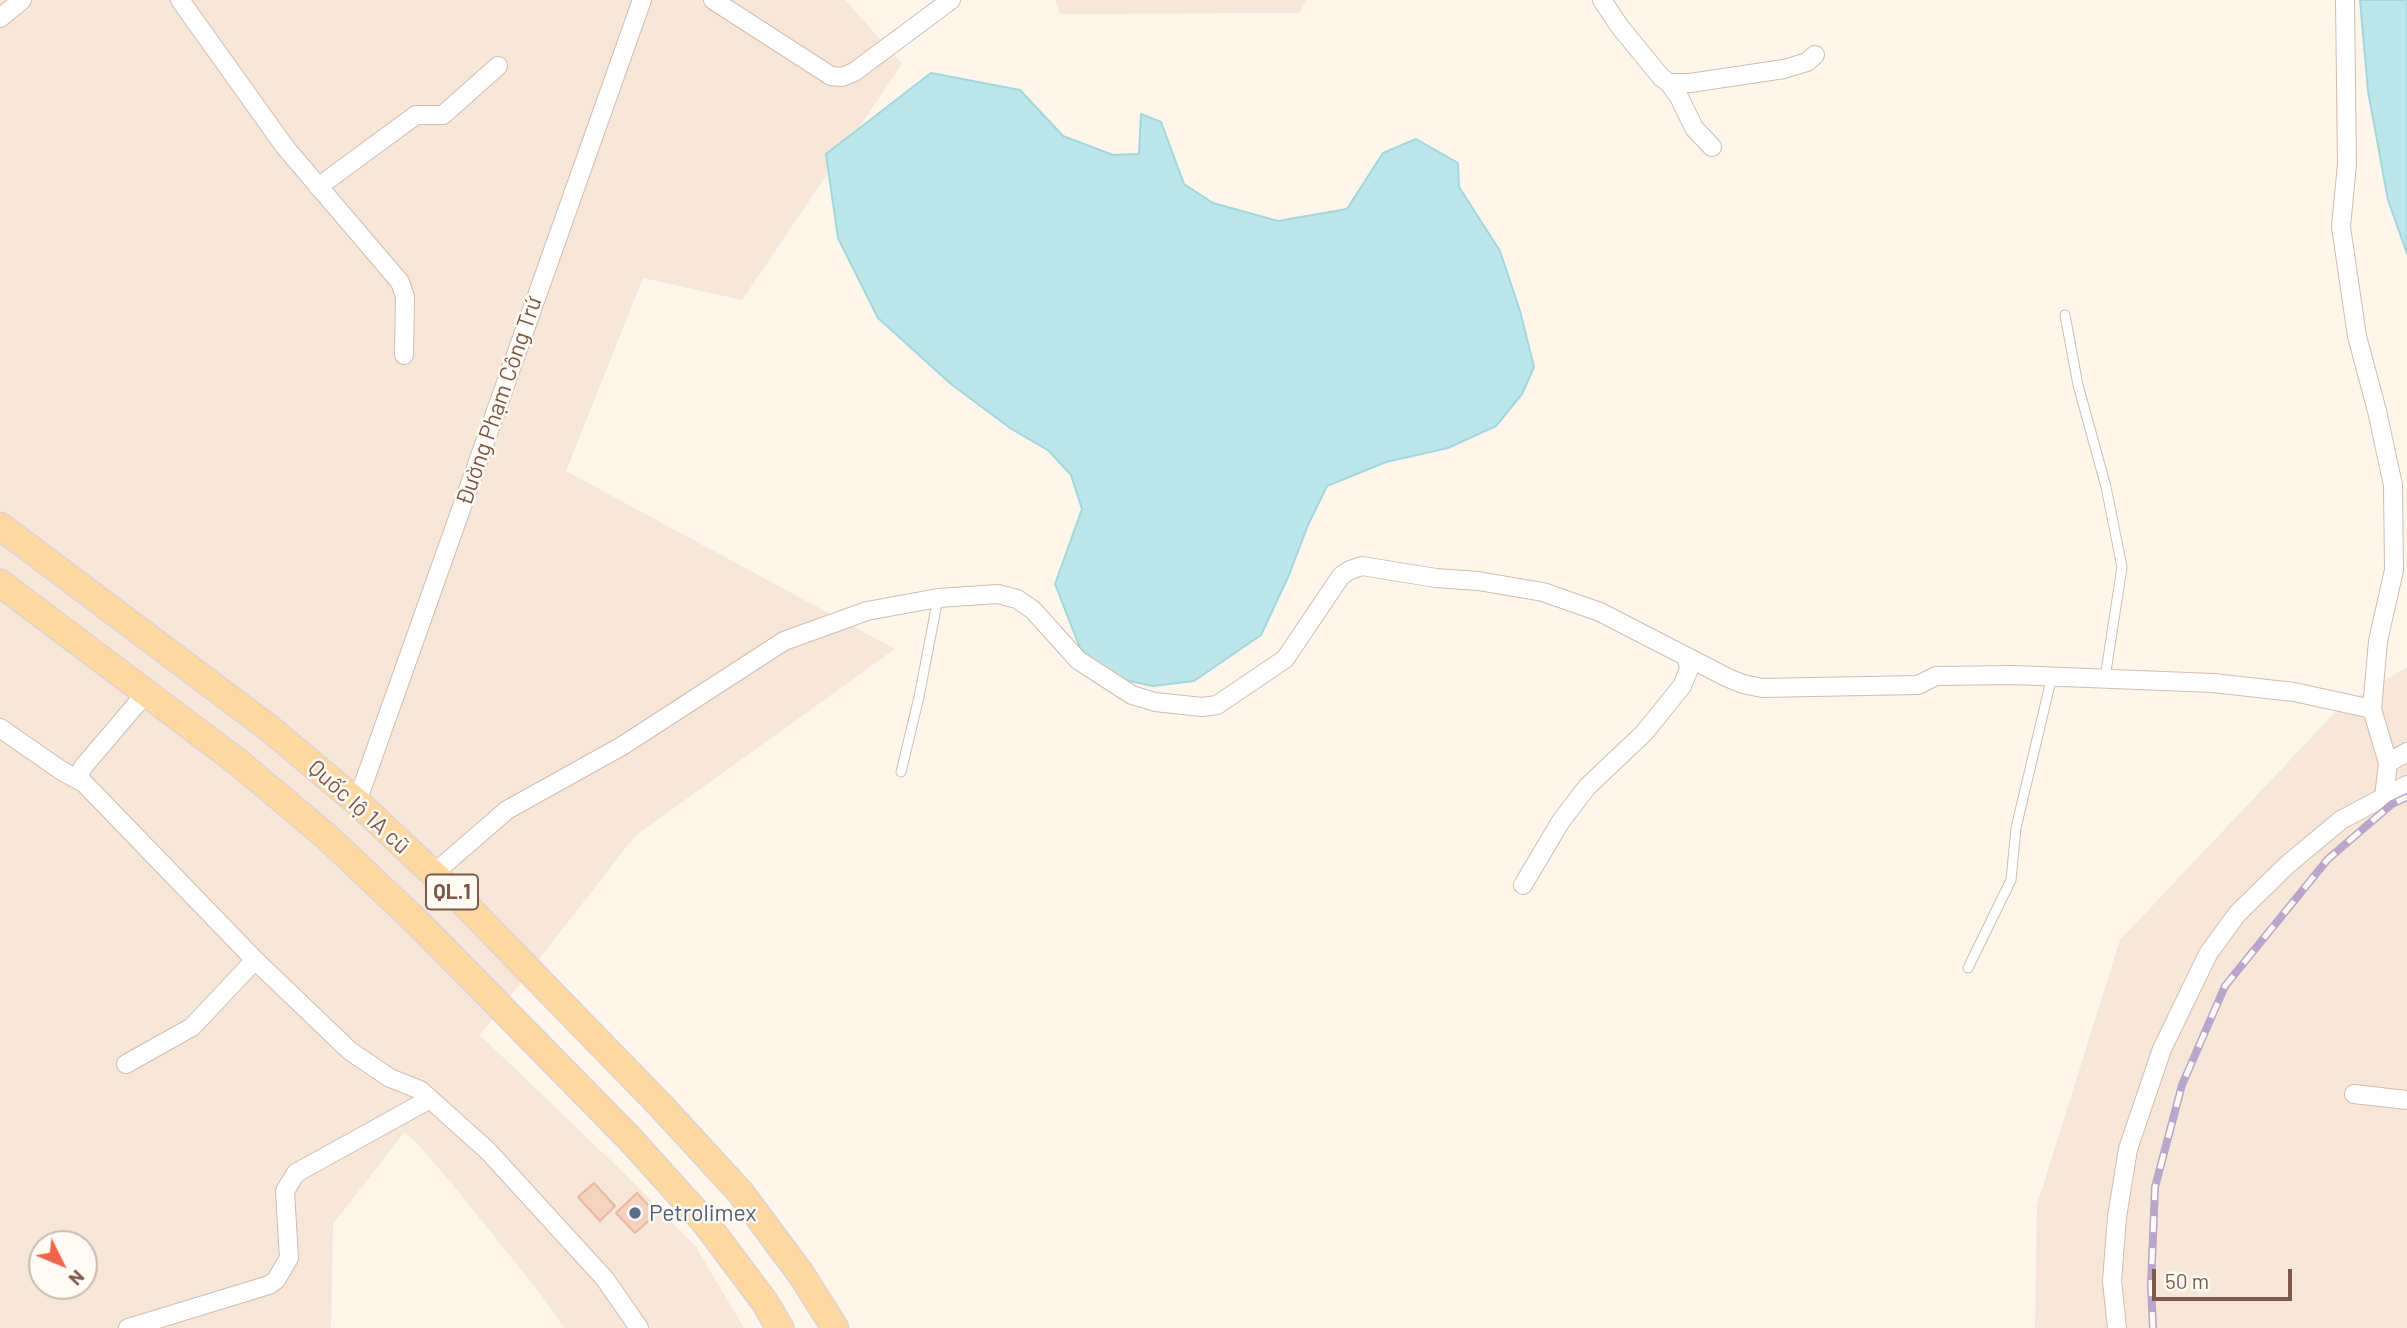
<!DOCTYPE html>
<html>
<head>
<meta charset="utf-8">
<style>
	body { margin:0 }
	#map { position:relative; width:2407px; height:1328px; overflow:hidden; background:#fef6eb; font-family:Barlow,sans-serif }
	canvas { display:block }
	.north { position:absolute; left:28px; top:1230px; width:70px; height:70px; box-sizing:border-box; background:#fffaf3; border:2px solid #cbbab0; border-radius:50%; rotate:133deg; font-size:19px; font-weight:700; line-height:28px; text-align:center; color:#7c5a4b }
	.north::after { content:''; display:block; margin:auto; width:24px; height:32px; background:#ee654a; clip-path:polygon(50% 0,100% 100%,50% 72%,0 100%) }
	.scale { position:absolute; left:2152px; top:1269px; width:140px; height:32px; box-sizing:border-box; border:4px solid #7c5a4b; border-top:0; padding-left:9px; font-size:21px; line-height:24px; white-space:nowrap; color:#7c5a4b; -webkit-text-stroke:5px #fffaf3; paint-order:stroke }
</style>
</head>
<body>
<div id="map">
<canvas width="2407" height="1328"></canvas>
<div class="north">N</div>
<div class="scale">50 m</div>
</div>
<script>
const c = document.querySelector('canvas').getContext('2d');
c.lineJoin = 'round';
function paint(path, color) {
  c.fillStyle = color;
  c.fill(path, 'evenodd');
}
function poly(rows) {
  const path = new Path2D();
  for (const r of rows) {
    path.moveTo(r[0], r[1]);
    for (let i = 2; i < r.length; i += 2) path.lineTo(r[i], r[i + 1]);
  }
  return path;
}
function trace(path, color, width, dash) {
  c.strokeStyle = color;
  c.lineWidth = width;
  c.lineCap = dash ? 'butt' : 'round';
  c.setLineDash(dash || []);
  c.stroke(path);
}
function drawText(font, color, halo, rows, align = 'center') {
  c.font = font + ' Barlow,sans-serif';
  c.lineWidth = 5;
  c.setLineDash([]);
  c.textBaseline = 'middle';
  c.strokeStyle = halo;
  c.fillStyle = color;
  for (const [text, x, y, turn = 0] of rows) {
    c.save();
    c.translate(x, y);
    c.rotate((+turn || 0) * Math.PI / 180);
    c.textAlign = isNaN(turn) ? turn : align;
    if (halo) c.strokeText(text, 0, 0);
    c.fillText(text, 0, 0);
    c.restore();
  }
}
paint(poly([
	[0,0,845,0,902,64,742,300,643,278,566,471,895,649,635,836,480,1035,627,1176,696,1247,744,1328,564,1328,539,1292,448,1179,414,1140,404,1133,333,1224,331,1328,0,1328],
	[42,1244,84,1244,84,1286,42,1286],
	[1055,0,1307,0,1299,13,1060,14],
	[2407,667,2407,1328,2035,1328,2037,1205,2120,940,2340,707]
]), '#f6e7d9');
const water = poly([
	[2360,0,2407,0,2407,254,2388,200,2368,91,2360,0],
	[931,73,1020,90,1063,136,1113,155,1139,154,1141,114,1161,122,1184,184,1213,203,1278,221,1347,209,1383,153,1416,139,1458,163,1459,187,1500,251,1520,311,1534,367,1522,394,1496,426,1448,448,1386,462,1327,486,1308,525,1289,575,1261,635,1194,681,1153,686,1106,676,1080,648,1055,584,1082,509,1071,475,1049,451,1010,428,951,384,878,318,838,238,826,154,931,73]
]);
paint(water, '#bde6ea');
trace(water, '#a2d7dd', 2);
const building = poly([
	[594,1183,615,1206,600,1221,578,1197,594,1183],
	[637,1193,656,1214,635,1233,616,1213,637,1193]
]);
paint(building, '#f5d3c1');
trace(building, '#e9b8a0', 2);
const lane = poly([
	[2065,315,2078,385,2106,487,2122,567,2105,678],
	[901,772,919,697,938,598],
	[1968,968,2011,880,2016,828,2052,676]
]);
const street = poly([
	[180,0,285,147,400,282,405,297,404,355],
	[713,0,831,76,842,77,854,72,951,0],
	[1602,0,1620,27,1661,77,1669,83,1690,83,1784,69,1807,62,1815,55],
	[2345,0,2347,164,2341,227,2357,336,2377,411,2393,485,2394,570,2378,641,2372,709,2388,763,2384,797],
	[0,18,22,0],
	[1669,83,1679,97,1694,128,1712,147],
	[318,187,416,115,443,115,498,66],
	[0,728,62,771,84,783,255,960,350,1051,390,1078,420,1090,488,1151,605,1279,639,1328],
	[2388,763,2407,752],
	[78,778,83,767,146,693],
	[357,802,642,0],
	[433,874,507,810,622,746,784,641,867,611,938,598,998,594,1017,599,1033,610,1078,660,1132,695,1155,702,1202,707,1217,705,1285,659,1341,576,1350,570,1362,566,1436,578,1478,581,1543,592,1600,612,1728,678,1743,684,1762,688,1918,685,1936,676,2013,675,2213,683,2294,692,2372,709],
	[1523,885,1561,821,1587,787,1644,733,1682,686,1689,669,1687,657],
	[126,1064,192,1027,255,960],
	[2354,1094,2407,1100],
	[128,1328,269,1285,276,1280,289,1258,285,1191,296,1173,430,1099],
	[2117,1328,2112,1281,2117,1217,2128,1149,2162,1049,2208,954,2237,914,2287,865,2341,820,2407,785]
]);
const primary = poly([
	[0,526,269,728,357,802,454,893,661,1106,740,1192,801,1274,835,1328],
	[0,583,239,763,327,837,421,926,629,1138,704,1221,764,1301,780,1328]
]);
trace(lane, '#d2bcaf', 11);
trace(street, '#d2bcaf', 20);
trace(primary, '#ddd4d0', 29);
trace(lane, '#fff', 9);
trace(street, '#fff', 18);
trace(primary, '#ffd7a1', 26);
const rail = poly([
	[2153,1328,2151,1285,2155,1187,2182,1085,2225,986,2328,859,2392,804,2407,797]
]);
trace(rail, '#b8a6cb', 8);
trace(rail, '#fffaf3', 5, [16]);
for (const [x, y, r, color] of [
	[635,1213,7,"#5c6f8a"]
]) {
  const dot = new Path2D();
  dot.arc(x, y, r, 0, 2 * Math.PI);
  c.fillStyle = color;
  c.fill(dot);
  trace(dot, '#fffaf3', 2.5);
}
for (const [x, y, w] of [
	[452,892,52]
]) {
  const box = new Path2D();
  box.roundRect(x - w / 2, y - 17.5, w, 35, 5);
  c.fillStyle = '#fffaf3';
  c.fill(box);
  trace(box, '#7c5a4b', 2);
}
drawText('bold 21px', '#7c5a4b', null, [
	["QL.1",452,892]
]);
drawText('23px', '#7c5a4b', '#fffaf3', [
	["Đường Phạm Công Trứ",499,401,-71],
	["Quốc lộ 1A cũ",359,807,42]
]);
drawText('23px', '#4e5e75', '#fffaf3', [
	["Petrolimex",649,1213]
], 'left');
</script>
</body>
</html>
